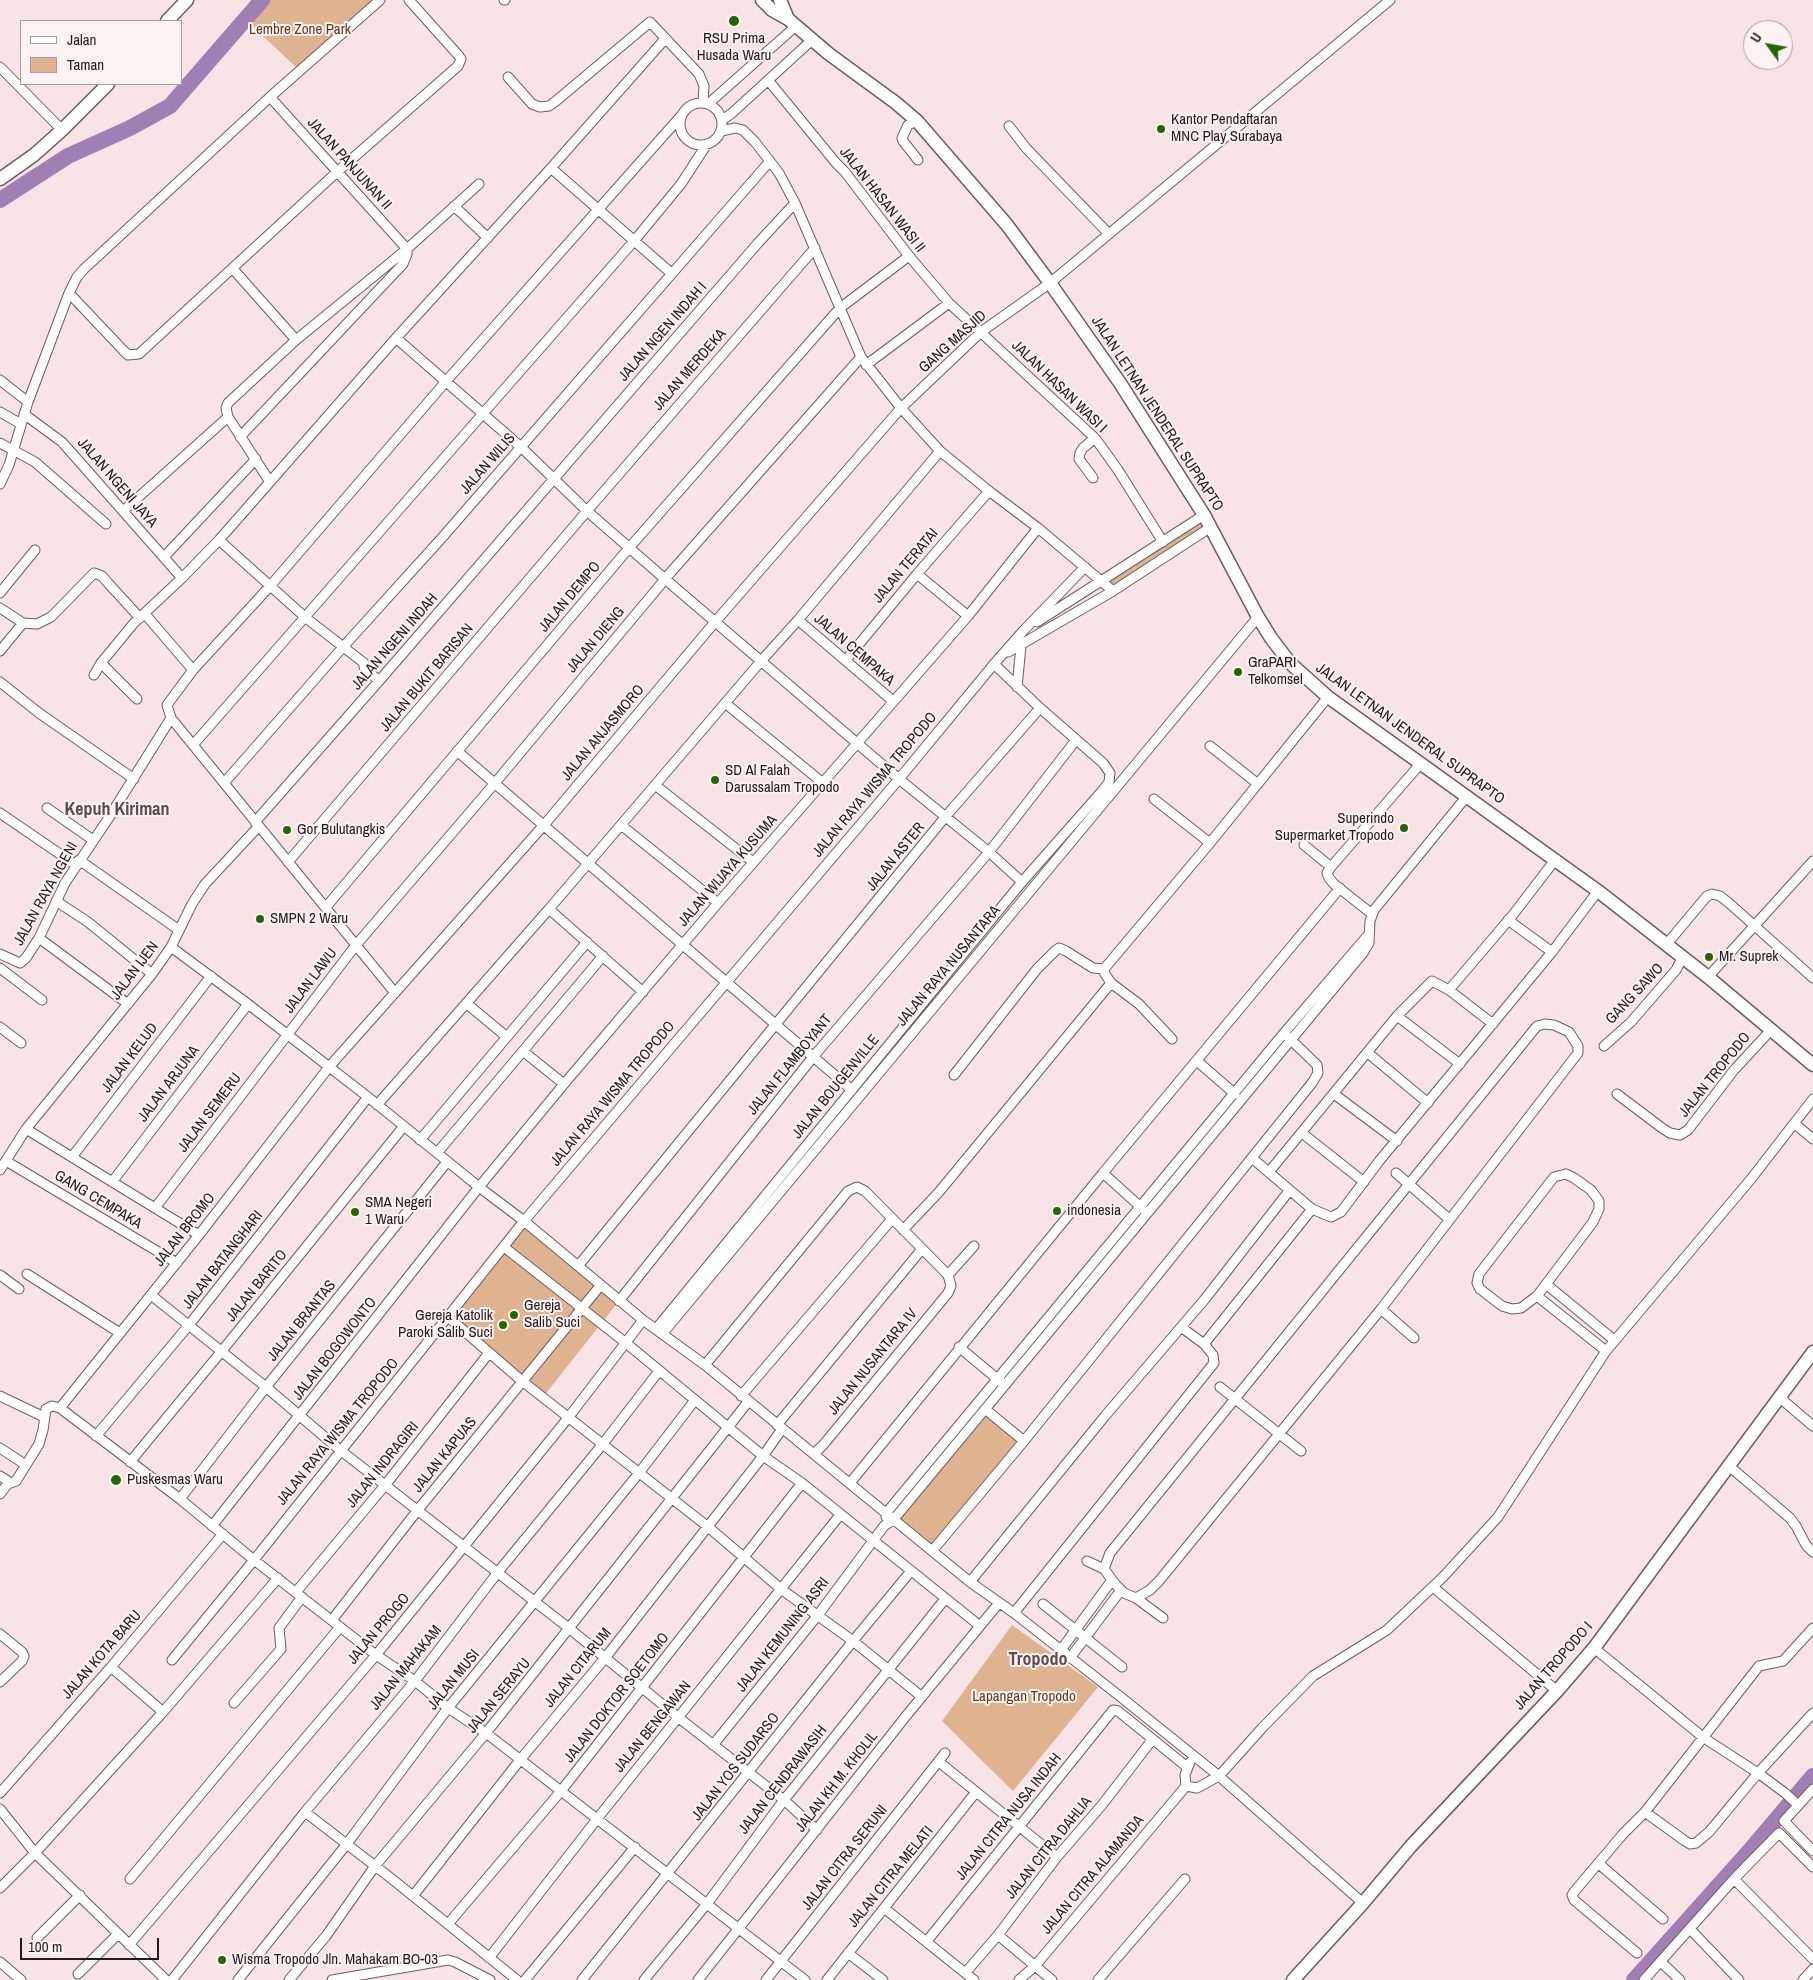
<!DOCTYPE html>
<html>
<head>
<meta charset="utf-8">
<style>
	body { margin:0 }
	#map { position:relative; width:1813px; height:1980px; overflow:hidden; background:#f8e3e6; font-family:"Archivo Narrow",sans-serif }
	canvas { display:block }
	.legend { position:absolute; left:20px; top:20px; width:162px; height:65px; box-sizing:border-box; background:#fff2f4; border:1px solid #a79c9e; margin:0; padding:6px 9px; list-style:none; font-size:15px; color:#221a1c }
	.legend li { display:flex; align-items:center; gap:10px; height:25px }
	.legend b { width:25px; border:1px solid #a79c9e }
	.north { position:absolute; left:1743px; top:20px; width:50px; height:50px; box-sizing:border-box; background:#fff2f4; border:1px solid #a79c9e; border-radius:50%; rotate:302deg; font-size:14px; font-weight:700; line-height:20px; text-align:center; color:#221a1c }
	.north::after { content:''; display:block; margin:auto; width:18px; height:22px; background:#206801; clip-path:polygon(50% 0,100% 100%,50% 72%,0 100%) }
	.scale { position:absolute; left:20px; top:1938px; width:139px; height:22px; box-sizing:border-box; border:2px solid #221a1c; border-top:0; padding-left:6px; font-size:15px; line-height:18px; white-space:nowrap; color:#221a1c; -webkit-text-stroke:4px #fff2f4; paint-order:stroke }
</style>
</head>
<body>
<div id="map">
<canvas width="1813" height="1980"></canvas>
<ul class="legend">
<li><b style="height:6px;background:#fff"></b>Jalan</li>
<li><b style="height:14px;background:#dfb290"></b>Taman</li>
</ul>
<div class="north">U</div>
<div class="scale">100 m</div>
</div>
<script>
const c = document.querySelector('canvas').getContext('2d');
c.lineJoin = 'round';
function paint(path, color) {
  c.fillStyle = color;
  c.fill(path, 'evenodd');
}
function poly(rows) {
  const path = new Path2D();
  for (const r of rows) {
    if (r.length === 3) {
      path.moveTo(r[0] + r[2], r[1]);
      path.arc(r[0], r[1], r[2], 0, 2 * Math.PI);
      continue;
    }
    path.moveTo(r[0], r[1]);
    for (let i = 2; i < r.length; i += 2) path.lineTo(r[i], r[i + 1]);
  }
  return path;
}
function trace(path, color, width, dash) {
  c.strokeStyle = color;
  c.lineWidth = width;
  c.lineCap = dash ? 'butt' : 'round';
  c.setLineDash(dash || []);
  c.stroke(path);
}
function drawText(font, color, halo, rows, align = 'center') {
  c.font = font + ' "Archivo Narrow",sans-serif';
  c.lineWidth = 4;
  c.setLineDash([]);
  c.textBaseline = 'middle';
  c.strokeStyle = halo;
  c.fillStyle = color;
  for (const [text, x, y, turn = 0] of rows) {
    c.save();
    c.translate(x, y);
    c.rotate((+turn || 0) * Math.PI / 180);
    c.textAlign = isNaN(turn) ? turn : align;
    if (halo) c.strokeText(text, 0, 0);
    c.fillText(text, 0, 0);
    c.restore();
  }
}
paint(poly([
	[261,0,380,0,300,71,245,19],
	[1203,515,1208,527,1115,590,1102,583],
	[524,1221,619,1301,543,1397,448,1317],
	[985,1409,1024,1441,933,1550,894,1519],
	[1012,1625,1098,1687,1013,1791,942,1721]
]), '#dfb290');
trace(poly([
	[0,200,68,156,130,128,170,106,262,0],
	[1634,1980,1752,1848,1813,1776]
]), '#a17eb4', 16);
const street = poly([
	[504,0,505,0],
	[0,67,62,130],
	[508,77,532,104,540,107,549,106,556,101,650,22,699,74,704,86,703,102],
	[768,80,836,163,845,172,909,256,949,303,1095,438,1118,470,1163,542],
	[270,97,407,249],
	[701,124,21],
	[708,104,796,26],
	[722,120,731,114,812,40],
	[917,121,908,125,902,138,903,141,918,160],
	[1009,126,1026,148,1109,234],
	[721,131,735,128,743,130,755,142,779,173,795,203,861,357,901,408,940,451,989,491,1038,528,1113,591],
	[551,168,671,273],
	[454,206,488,238],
	[233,269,296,340],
	[69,293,122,349,128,355,139,354,337,172,458,66,461,59,459,56,409,0],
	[396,338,521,447,587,511,665,579,899,779,989,852,1022,882],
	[866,365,949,303],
	[0,380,28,402],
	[0,412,21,424],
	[24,414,62,442,182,578],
	[240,437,403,264,407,254,407,249],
	[0,443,35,462,106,524],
	[1093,478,1079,459,1080,453,1083,448,1095,438],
	[270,482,228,417,226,408,228,403,296,340,407,249,479,184],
	[0,484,9,465,28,402,69,293,77,277,84,269,270,97,380,0],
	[123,511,228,417],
	[219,540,306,618,364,663,364,667,379,681],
	[164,557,256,459],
	[917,574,968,616],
	[0,593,35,550],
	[0,608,23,623,37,624,51,617,94,573,102,576,108,583,140,618],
	[145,614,193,670],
	[798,620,893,701],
	[1037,622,1204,515],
	[0,651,23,623],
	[1008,652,1113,591,1211,527],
	[846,660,917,574,989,491],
	[101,663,137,699],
	[94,675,101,663,134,623,182,578,219,540,397,337,551,168,665,39],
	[0,682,39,713,134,779],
	[1017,687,1021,646],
	[725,703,823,783],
	[193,745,634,241,681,184,707,144],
	[1210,746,1258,784],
	[457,751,852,1090],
	[224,783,343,647,440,540,770,161],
	[655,785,753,862],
	[1154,799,1210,843],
	[47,808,93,840],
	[0,813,76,865],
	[255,822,379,681,758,243,795,203],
	[621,825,718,903],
	[1304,845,1331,867],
	[79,860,179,930],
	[288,862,587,511,815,248],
	[56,901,88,922,152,974],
	[326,907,629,548,840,308,909,256],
	[549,909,762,660,798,620,940,451],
	[1372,914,1334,884,1329,878,1327,873,1331,867,1421,763],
	[1508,920,1552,952],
	[39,938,128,1004],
	[1666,945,1707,896,1712,894,1720,896,1729,903,1813,978],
	[171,947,248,1004,368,1097,479,1187,524,1221,643,1320,705,1365,970,1582,1014,1613,1122,1698,1219,1776,1363,1903],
	[0,954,20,963,26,958,39,938,65,883,110,816,171,718],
	[0,968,42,1000],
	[1104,969,1210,843,1328,697],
	[1104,969,1105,974,1111,983,1139,1004,1172,1039],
	[1708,977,1813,861],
	[1449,990,1512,916,1555,860],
	[395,993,171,718,167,705,193,670,271,585,448,379,681,116],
	[466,1003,507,1037],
	[1397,1016,1460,1064],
	[0,1027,21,1043],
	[1604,1046,1631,1022,1676,970,1682,958],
	[524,1052,564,1084],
	[1368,1053,1428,1103],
	[1197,1061,1235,1094],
	[954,1075,1037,969,1056,950,1059,948,1066,951,1093,968,1104,969],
	[1334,1094,1397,1141],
	[1617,1094,1662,1128,1670,1133,1680,1135,1688,1130,1734,1070,1771,1030],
	[377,1105,549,909,643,992],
	[1795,1124,1813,1139],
	[26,1129,199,1235],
	[1302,1133,1364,1182],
	[420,1140,587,942],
	[437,1153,603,956],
	[72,1157,211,976],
	[1252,1158,1312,1209,1331,1217,1341,1212,1380,1160,1552,952,1598,891],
	[6,1161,177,1263],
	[0,1170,26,1129,152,974,171,947,192,904,205,884,259,826],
	[1269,1172,1397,1016,1432,981,1449,990,1493,1024],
	[1103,1173,1340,888],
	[1396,1173,1449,1219],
	[1566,1174,1574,1178,1591,1190,1599,1201,1599,1209,1593,1222,1537,1296,1521,1308,1512,1309,1502,1306,1480,1289,1477,1283,1479,1274,1554,1177,1566,1174],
	[112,1182,248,1004],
	[155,1208,356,945,495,783,671,572,861,357],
	[903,1230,939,1192,1111,983],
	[504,1247,626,1343,763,1456,802,1483,980,1626],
	[578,1266,946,816,1040,708],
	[27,1274,120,1333],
	[0,1275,19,1289],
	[948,1275,974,1246],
	[1546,1284,1614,1340],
	[151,1295,266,1387,340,1450,570,1629,679,1718,784,1800,817,1830],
	[1537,1296,1606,1351],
	[619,1301,813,1057,989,852,1076,740],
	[1381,1309,1414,1338],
	[448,1317,522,1381,707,1526,781,1589,853,1641,922,1697],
	[656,1329,1022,882,1103,790,1109,782,1110,773,1103,763,1040,708,994,664],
	[663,1333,1258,617],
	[1204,1344,1312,1209],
	[959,1347,1001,1382],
	[705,1365,848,1191,857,1187,865,1191,948,1275,951,1286,948,1293,824,1444,814,1454],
	[1220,1387,1301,1451],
	[0,1396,44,1417],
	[741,1396,892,1219],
	[1779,1397,1813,1426],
	[60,1408,199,1235,329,1067,544,825,715,622,901,408,981,332,1050,283,1390,0],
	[985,1409,1024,1441],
	[777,1425,922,1249],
	[96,1436,189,1325,368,1097],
	[0,1448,26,1465],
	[130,1462,221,1352,404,1126],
	[1729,1466,1790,1518,1796,1526,1806,1545,1813,1552],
	[0,1476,11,1483,16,1481,39,1444,43,1430,46,1409,52,1406,60,1408,180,1499,254,1560,376,1655,415,1681,448,1708,486,1733,805,1980],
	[850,1483,1103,1173,1144,1210],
	[0,1494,9,1482],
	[180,1499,266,1387,447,1162],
	[886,1517,887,1512,1284,1033,1369,934],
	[212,1526,479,1187,564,1084,718,903,968,616,1038,528],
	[933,1550,1024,1441,1312,1083,1318,1073,1317,1065,1288,1037],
	[1087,1561,1104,1569,1116,1585,1124,1593,1136,1598,1163,1618],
	[1104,1569,1110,1553,1537,1026,1545,1024,1554,1025,1569,1032,1578,1046,1578,1053,1381,1309,1159,1581,1150,1590,1136,1598],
	[970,1582,1105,1416,1205,1299,1289,1191],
	[1433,1587,1557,1691],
	[296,1592,386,1484,489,1353],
	[1043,1604,1122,1667],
	[1014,1613,1214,1363,1213,1355,1204,1344,1181,1327],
	[332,1620,417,1511,600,1286],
	[0,1634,22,1652,24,1656,22,1661,0,1682],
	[1594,1648,1704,1738,1758,1773,1785,1793,1798,1805],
	[1061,1650,1112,1580],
	[1070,1658,1121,1590],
	[172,1660,254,1560,524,1221,899,779,994,664,1024,630,1085,567],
	[111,1667,163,1712],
	[234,1703,281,1649,279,1628,302,1597],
	[713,1745,818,1615,884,1526,894,1519,1363,953,1369,943,1370,921,1374,910,1467,796],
	[939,1762,1057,1857],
	[1186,1786,1197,1788,1219,1776,1263,1727,1313,1676,1387,1630,1443,1577,1498,1517,1606,1351,1751,1179,1813,1099],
	[1186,1786,1185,1775,1190,1762],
	[1813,1789,1784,1821,1813,1851],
	[0,1793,111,1667,223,1534],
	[0,1809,35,1853,166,1980],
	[305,1812,392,1879,517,1980],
	[1645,1812,1685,1841,1690,1844,1696,1843,1709,1832,1758,1773,1813,1713],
	[1598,1863,1663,1919],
	[130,1879,340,1627],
	[1734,1879,1813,1959],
	[0,1888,35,1853,163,1712,278,1578],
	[413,1896,520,1760,605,1658,763,1456,782,1429],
	[884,1908,974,1980],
	[448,1924,561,1791,802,1483],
	[1690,1929,1739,1980],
	[998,1935,1052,1980],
	[37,1938,80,1895],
	[927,1941,1113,1710,1118,1711,1187,1767],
	[129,1945,376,1655,568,1418,643,1320],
	[848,1953,883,1980],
	[1637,1953,1574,1900,1572,1895,1574,1892,1623,1834,1645,1812,1759,1666,1783,1661,1813,1628],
	[489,1958,597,1819,840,1515],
	[0,1962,21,1980],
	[1661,1962,1680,1980],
	[966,1972,998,1935,1057,1857,1102,1805,1152,1740],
	[78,1974,118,1934],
	[172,1980,305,1812,415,1681,498,1572,602,1445,659,1371],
	[238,1980,346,1845,448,1708,639,1473,695,1400],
	[289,1980,326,1936,375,1866,486,1733,748,1402],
	[332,1980,448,1960,455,1962,490,1980],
	[525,1980,635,1847],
	[582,1980,853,1641,911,1571],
	[644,1980,706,1905,784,1800,945,1599],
	[698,1980,906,1716,999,1603],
	[766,1980,945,1753],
	[827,1980,976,1792],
	[1019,1980,1035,1966,1186,1786],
	[1098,1980,1185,1879],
	[1644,1980,1734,1879,1779,1833,1813,1867],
	[1803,1980,1813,1969]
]);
const secondary = poly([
	[762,0,772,10,788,19,829,54,896,103,917,121,1007,225,1050,283,1120,383,1204,515,1258,617,1271,638,1290,663,1328,697,1598,891,1708,977,1813,1065],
	[780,0,788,19],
	[167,21,187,0],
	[0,179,34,155,62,130,108,84],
	[1293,1980,1363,1903,1411,1846,1557,1691,1594,1648,1813,1352]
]);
trace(street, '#6e5d60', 11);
trace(secondary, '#6e5d60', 15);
trace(street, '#fff', 9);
trace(secondary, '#fff', 12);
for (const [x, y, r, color] of [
	[734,21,6,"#206801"],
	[1161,129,5,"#206801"],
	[1238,672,5,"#206801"],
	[715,780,5,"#206801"],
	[1404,828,5,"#206801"],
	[287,830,5,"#206801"],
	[260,919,5,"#206801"],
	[1709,957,5,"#206801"],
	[1057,1211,5,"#206801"],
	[355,1212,5,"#206801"],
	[514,1315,5,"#206801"],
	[503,1325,5,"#206801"],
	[116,1480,6,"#206801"],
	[222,1960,5,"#206801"]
]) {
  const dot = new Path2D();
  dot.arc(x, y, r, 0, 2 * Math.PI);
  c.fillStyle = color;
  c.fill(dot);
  trace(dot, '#fff2f4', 2);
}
drawText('15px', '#5f3a18', '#fff2f4', [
	["Lembre Zone Park",300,30],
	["Lapangan Tropodo",1024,1697]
]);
drawText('15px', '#221a1c', '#fff2f4', [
	["RSU Prima",734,39,"center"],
	["Husada Waru",734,56,"center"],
	["Kantor Pendaftaran",1171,120],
	["MNC Play Surabaya",1171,137],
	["GraPARI",1248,663],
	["Telkomsel",1248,680],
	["SD Al Falah",725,771],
	["Darussalam Tropodo",725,788],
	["Superindo",1394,819,"right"],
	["Supermarket Tropodo",1394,836,"right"],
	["Gor Bulutangkis",297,830],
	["SMPN 2 Waru",270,919],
	["Mr. Suprek",1719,957],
	["SMA Negeri",365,1203],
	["1 Waru",365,1220],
	["indonesia",1067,1211],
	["Gereja",524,1306],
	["Salib Suci",524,1323],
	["Gereja Katolik",493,1316,"right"],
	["Paroki Salib Suci",493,1333,"right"],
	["Puskesmas Waru",127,1480],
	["Wisma Tropodo Jln. Mahakam BO-03",232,1960]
], 'left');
drawText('15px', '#221a1c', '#fff2f4', [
	["JALAN PANJUNAN II",349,164,48],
	["JALAN HASAN WASI II",882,200,52],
	["JALAN NGEN INDAH I",663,332,-49],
	["GANG MASJID",953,342,-42],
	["JALAN MERDEKA",690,370,-49],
	["JALAN HASAN WASI I",1059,387,44],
	["JALAN LETNAN JENDERAL SUPRAPTO",1157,414,57],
	["JALAN WILIS",488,464,-49],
	["JALAN NGENI JAYA",117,483,49],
	["JALAN TERATAI",906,566,-50],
	["JALAN DEMPO",570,597,-50],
	["JALAN DIENG",596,640,-50],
	["JALAN NGENI INDAH",395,642,-49],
	["JALAN CEMPAKA",854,650,41],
	["JALAN BUKIT BARISAN",427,678,-50],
	["JALAN ANJASMORO",603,733,-50],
	["JALAN LETNAN JENDERAL SUPRAPTO",1410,734,36],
	["JALAN RAYA WISMA TROPODO",875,785,-50],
	["JALAN ASTER",896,857,-51],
	["JALAN WIJAYA KUSUMA",728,871,-49],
	["JALAN RAYA NGENI",46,894,-61],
	["JALAN RAYA NUSANTARA",949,966,-50],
	["JALAN IJEN",135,971,-53],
	["JALAN LAWU",311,981,-53],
	["GANG SAWO",1635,994,-47],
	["JALAN KELUD",130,1058,-53],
	["JALAN FLAMBOYANT",790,1065,-51],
	["JALAN TROPODO",1715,1075,-51],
	["JALAN ARJUNA",169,1084,-53],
	["JALAN BOUGENVILLE",836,1087,-51],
	["JALAN RAYA WISMA TROPODO",613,1094,-50],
	["JALAN SEMERU",210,1113,-53],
	["GANG CEMPAKA",98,1200,31],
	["JALAN BROMO",185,1230,-52],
	["JALAN BATANGHARI",223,1260,-52],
	["JALAN BARITO",257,1286,-51],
	["JALAN BRANTAS",302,1321,-51],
	["JALAN BOGOWONTO",335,1349,-52],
	["JALAN NUSANTARA IV",873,1362,-51],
	["JALAN RAYA WISMA TROPODO",338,1432,-51],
	["JALAN KAPUAS",445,1455,-51],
	["JALAN INDRAGIRI",383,1465,-51],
	["JALAN PROGO",379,1629,-50],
	["JALAN KEMUNING ASRI",783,1635,-52],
	["JALAN KOTA BARU",102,1655,-49],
	["JALAN TROPODO I",1554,1666,-49],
	["JALAN MAHAKAM",406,1668,-51],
	["JALAN CITARUM",578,1668,-51],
	["JALAN MUSI",454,1680,-51],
	["JALAN SERAYU",499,1696,-51],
	["JALAN DOKTOR SOETOMO",617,1698,-52],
	["JALAN BENGAWAN",653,1727,-51],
	["JALAN YOS SUDARSO",736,1767,-52],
	["JALAN CENDRAWASIH",783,1780,-52],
	["JALAN KH M. KHOLIL",837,1782,-52],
	["JALAN CITRA NUSA INDAH",1009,1817,-51],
	["JALAN CITRA DAHLIA",1049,1848,-51],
	["JALAN CITRA SERUNI",845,1858,-52],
	["JALAN CITRA ALAMANDA",1093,1875,-50],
	["JALAN CITRA MELATI",891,1877,-51]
]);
drawText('bold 18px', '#5c4b4e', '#fff2f4', [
	["Kepuh Kiriman",117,810],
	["Tropodo",1038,1660]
]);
</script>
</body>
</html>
